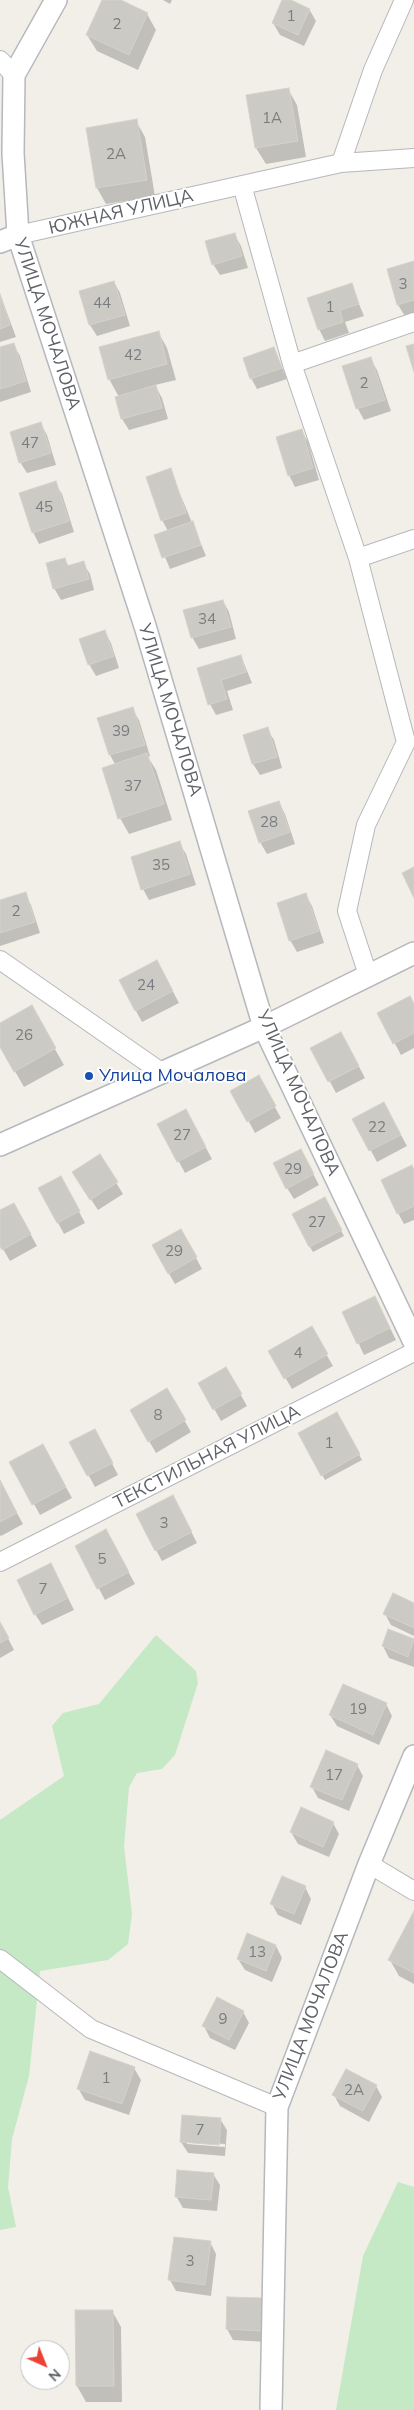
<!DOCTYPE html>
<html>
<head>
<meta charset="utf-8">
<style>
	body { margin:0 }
	#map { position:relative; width:414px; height:2410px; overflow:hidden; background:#f1efe8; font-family:Mulish,sans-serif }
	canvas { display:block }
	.north { position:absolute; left:20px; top:2340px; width:50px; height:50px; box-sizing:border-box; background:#fff; border:1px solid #bfc1c3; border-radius:50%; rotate:136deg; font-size:14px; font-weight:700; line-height:20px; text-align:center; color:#5f6368 }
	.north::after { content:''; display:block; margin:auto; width:18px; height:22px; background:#ea4335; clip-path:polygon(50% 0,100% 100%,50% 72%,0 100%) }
</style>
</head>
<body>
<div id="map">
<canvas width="414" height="2410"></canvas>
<div class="north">N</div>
</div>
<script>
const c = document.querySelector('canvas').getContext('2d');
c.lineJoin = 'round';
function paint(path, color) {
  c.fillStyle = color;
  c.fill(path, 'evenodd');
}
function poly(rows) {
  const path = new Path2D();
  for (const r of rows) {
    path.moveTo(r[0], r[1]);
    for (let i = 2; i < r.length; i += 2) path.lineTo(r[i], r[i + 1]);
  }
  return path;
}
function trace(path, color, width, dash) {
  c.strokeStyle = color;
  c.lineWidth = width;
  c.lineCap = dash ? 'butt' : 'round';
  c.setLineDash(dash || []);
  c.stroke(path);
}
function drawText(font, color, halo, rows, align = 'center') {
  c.font = font + ' Mulish,sans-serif';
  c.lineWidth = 4;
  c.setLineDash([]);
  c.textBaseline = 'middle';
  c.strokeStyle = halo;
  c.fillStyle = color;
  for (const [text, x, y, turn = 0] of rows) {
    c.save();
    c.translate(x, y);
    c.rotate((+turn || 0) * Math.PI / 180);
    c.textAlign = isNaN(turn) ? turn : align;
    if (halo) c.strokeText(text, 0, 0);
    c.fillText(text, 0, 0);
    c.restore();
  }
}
paint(poly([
	[156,1635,196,1671,198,1683,175,1755,162,1769,137,1773,129,1787,124,1846,132,1914,128,1944,108,1960,40,1971,29,2076,12,2139,8,2187,16,2227,0,2230,0,1820,64,1776,52,1726,63,1713,99,1704],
	[398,2182,414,2187,414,2410,336,2410,363,2256]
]), '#c5e8c5');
paint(poly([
	[104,0,118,0,147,14,156,30,138,70,97,51,87,35],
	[163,0,172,0,170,4],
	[284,0,309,9,316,21,304,46,280,35,273,23],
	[288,89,297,105,306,157,266,164,256,148],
	[136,121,145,137,155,196,106,204,97,188,87,129],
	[234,234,241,246,248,268,220,275,213,264],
	[414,262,414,313,405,316,398,305,388,269],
	[114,282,120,293,130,326,97,336,90,325,80,292],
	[351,285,364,316,345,322,349,333,325,341,319,329],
	[0,294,16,337,0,342],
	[158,332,167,348,176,380,155,385,162,398,168,419,129,430,122,419,119,397,109,379],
	[13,344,20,356,31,392,0,402,0,349],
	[274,349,287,379,257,389,251,378],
	[370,358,377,370,391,411,364,420,358,409,344,367],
	[41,424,47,435,56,465,27,473,20,462],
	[302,431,308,442,319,480,295,487,289,475],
	[170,470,206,556,170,569,156,535,168,531,162,520],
	[55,483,62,494,74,532,39,544,33,532],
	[65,559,69,567,83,563,90,574,94,590,61,600,54,588],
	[223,601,229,612,236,639,199,649,192,637],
	[105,632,111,643,119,668,96,676,89,664],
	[241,656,252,683,227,691,233,710,216,715,210,704,199,669],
	[132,709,139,720,150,756,148,757,156,770,172,820,129,834,120,818,115,764,110,755,99,719],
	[267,729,274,740,282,768,260,775,253,764,245,736],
	[279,802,285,814,295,844,267,854,260,842],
	[179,843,186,854,196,885,149,900,143,889],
	[25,894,31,905,40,933,0,946,0,902],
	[306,895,312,906,324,943,297,952,290,940],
	[163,973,179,1003,142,1022,136,1011],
	[414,1006,414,1048,401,1055,379,1014],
	[31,1007,64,1065,24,1087,0,1045,0,1025],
	[347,1044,365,1078,336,1093,312,1048],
	[258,1077,281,1118,255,1133,232,1091],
	[390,1115,407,1146,377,1162,354,1119],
	[192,1122,212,1159,185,1173,159,1125],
	[100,1156,123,1194,98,1210,81,1184],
	[307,1162,319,1185,294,1199,287,1188],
	[414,1172,414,1220,404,1224,398,1213],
	[40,1189,67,1189,85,1223,64,1234],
	[14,1204,37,1246,10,1261,0,1244,0,1212],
	[327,1204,344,1236,313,1252,310,1247],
	[181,1230,202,1269,175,1284,153,1246],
	[375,1298,396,1340,364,1355,344,1312],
	[311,1328,333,1366,292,1389,270,1352],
	[226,1369,247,1406,221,1421,200,1384],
	[167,1390,191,1432,156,1453,131,1410],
	[337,1413,362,1460,325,1480,300,1433],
	[101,1442,118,1475,95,1487,71,1443],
	[49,1457,72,1498,40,1515,11,1462],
	[0,1482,23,1524,1,1536,0,1535],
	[179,1508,197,1543,162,1561,156,1550],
	[112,1542,135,1584,105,1600,76,1546],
	[57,1576,74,1610,42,1625,35,1614],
	[414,1604,414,1636,391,1625,385,1614],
	[0,1623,14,1650,0,1658],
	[389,1631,414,1640,414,1667,389,1658,383,1646],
	[386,1704,392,1716,379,1745,337,1726,330,1715],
	[357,1765,363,1776,349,1811,318,1798,312,1787],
	[333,1823,339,1834,329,1857,298,1844,291,1832],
	[305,1887,311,1899,301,1925,278,1915,272,1904],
	[414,1913,414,1984,399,1976,390,1960],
	[248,1935,276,1946,282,1958,272,1982,245,1970,238,1959],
	[243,2012,249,2023,235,2050,210,2038,204,2026],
	[134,2068,141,2080,129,2115,85,2100,78,2088],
	[376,2086,382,2097,369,2122,340,2106,334,2095],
	[220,2119,227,2130,225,2156,188,2153,181,2142],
	[187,2141,225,2144,225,2147,187,2144],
	[213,2174,220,2185,217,2211,183,2208,176,2196],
	[210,2242,216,2254,211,2296,176,2291,170,2280],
	[262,2300,267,2342,233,2340,227,2329],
	[112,2311,121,2327,122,2402,86,2402,77,2386,76,2312]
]), '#0003');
const building = poly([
	[102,0,121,0,148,13,129,55,86,35,102,0],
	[282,0,291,0,310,9,298,35,272,23,282,0],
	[289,88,298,141,255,148,246,95,289,88],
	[137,119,147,180,96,188,86,128,137,119],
	[235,233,242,256,212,265,205,241,235,233],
	[414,261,414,300,397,305,387,269,414,261],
	[114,281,125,315,89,325,79,291,114,281],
	[352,283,359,304,340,310,343,322,318,330,307,298,352,283],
	[0,294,10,325,0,329,0,294],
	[159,331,167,364,108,380,99,347,159,331],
	[14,343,26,381,0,389,0,347,14,343],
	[414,344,414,372,406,346,414,344],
	[274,347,282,368,250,379,243,358,274,347],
	[371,357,385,400,356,409,342,366,371,357],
	[156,385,162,408,121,419,115,397,156,385],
	[41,422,51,453,19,463,10,432,41,422],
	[302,429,313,468,288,476,276,437,302,429],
	[171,468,186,513,161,521,146,477,171,468],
	[56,481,69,521,32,533,19,493,56,481],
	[193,521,201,545,162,558,154,535,193,521],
	[65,558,67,566,84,561,89,579,53,589,46,563,65,558],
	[223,600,231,627,191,638,183,610,223,600],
	[105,630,114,656,88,665,79,639,105,630],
	[241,655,246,672,221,680,227,699,208,705,197,668,241,655],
	[133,707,145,745,109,755,97,718,133,707],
	[268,727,277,757,252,764,243,735,268,727],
	[147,753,164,804,118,819,102,768,147,753],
	[279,801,290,832,259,843,248,811,279,801],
	[180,841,190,874,141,890,131,857,180,841],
	[414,867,414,898,402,873,414,867],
	[26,892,35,922,0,933,0,900,26,892],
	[306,893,319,931,289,941,277,903,306,893],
	[157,960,173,991,135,1011,119,980,157,960],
	[410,996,414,1004,414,1033,393,1044,377,1013,410,996],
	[32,1005,56,1048,14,1072,0,1047,0,1023,32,1005],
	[341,1032,359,1066,328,1082,310,1048,341,1032],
	[259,1075,276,1106,247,1122,230,1091,259,1075],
	[384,1102,401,1135,369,1151,352,1119,384,1102],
	[186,1109,206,1147,177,1162,157,1124,186,1109],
	[301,1149,314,1174,286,1189,273,1163,301,1149],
	[100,1154,118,1182,90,1200,72,1172,100,1154],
	[412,1165,414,1170,414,1206,397,1214,381,1180,412,1165],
	[61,1176,80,1211,57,1223,38,1188,61,1176],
	[325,1197,342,1230,309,1247,292,1214,325,1197],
	[14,1203,31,1234,2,1250,0,1246,0,1210,14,1203],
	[181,1229,197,1257,168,1274,152,1245,181,1229],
	[375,1296,390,1328,357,1344,342,1312,375,1296],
	[312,1326,328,1354,284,1379,268,1351,312,1326],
	[226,1367,242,1394,213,1410,198,1383,226,1367],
	[167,1388,186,1420,148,1442,130,1410,167,1388],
	[337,1412,360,1454,321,1476,298,1433,337,1412],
	[95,1429,113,1463,87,1476,69,1442,95,1429],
	[43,1444,66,1487,32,1505,9,1462,43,1444],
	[0,1480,17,1513,0,1522,0,1480],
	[173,1495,192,1532,155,1551,136,1514,173,1495],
	[106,1529,129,1572,97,1589,75,1546,106,1529],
	[51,1563,68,1598,34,1615,17,1580,51,1563],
	[393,1593,414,1603,414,1628,383,1614,393,1593],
	[0,1622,9,1638,0,1643,0,1622],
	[388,1629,414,1639,408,1657,382,1646,388,1629],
	[343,1684,387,1703,373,1735,329,1715,343,1684],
	[326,1750,358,1764,342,1800,310,1787,326,1750],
	[301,1807,334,1822,323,1847,290,1832,301,1807],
	[282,1876,306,1886,294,1914,270,1904,282,1876],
	[414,1911,414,1973,388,1960,414,1911],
	[247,1933,276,1945,266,1971,237,1959,247,1933],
	[217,1997,244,2011,229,2040,202,2026,217,1997],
	[90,2051,135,2067,122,2104,77,2089,90,2051],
	[346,2069,377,2085,363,2111,332,2095,346,2069],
	[182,2115,221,2118,219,2145,180,2142,182,2115],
	[177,2170,214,2173,211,2200,175,2197,177,2170],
	[174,2237,211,2241,205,2285,168,2280,174,2237],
	[227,2297,263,2298,261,2331,226,2329,227,2297],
	[75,2310,113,2310,114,2386,76,2386,75,2310]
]);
paint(building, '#cccac5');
trace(building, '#d6d1c6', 1);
const minor = poly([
	[0,60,14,75],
	[341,163,373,70,404,0],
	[242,185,292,364,358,558,406,742,366,825,347,911,368,975],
	[18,235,341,163,414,158],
	[292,364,414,322],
	[358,558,414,539],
	[0,960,161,1072],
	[0,1562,414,1352],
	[369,1864,414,1891],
	[0,1959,91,2029,277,2107]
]);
const tertiary = poly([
	[56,0,14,75,13,153,18,235,145,626,264,1027,414,1342],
	[0,242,18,235],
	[0,1145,264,1027,414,953],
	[271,2410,277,2107,369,1864,414,1756]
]);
trace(minor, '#b5b8bc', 20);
trace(tertiary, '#b5b8bc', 24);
trace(minor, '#fff', 18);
trace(tertiary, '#fff', 21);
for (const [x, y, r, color] of [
	[89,1076,5,"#1a4fb4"]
]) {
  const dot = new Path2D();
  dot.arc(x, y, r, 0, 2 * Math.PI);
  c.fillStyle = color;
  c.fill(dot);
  trace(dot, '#fff', 2);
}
drawText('15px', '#7a7d7f', null, [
	["1",291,16],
	["2",117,24],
	["1А",272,118],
	["2А",116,154],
	["3",403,284],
	["44",102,303],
	["1",330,307],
	["42",133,355],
	["2",364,383],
	["47",30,443],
	["45",44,507],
	["34",207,619],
	["39",121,731],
	["37",133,786],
	["28",269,822],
	["35",161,865],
	["2",16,911],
	["24",146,985],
	["26",24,1035],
	["22",377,1127],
	["27",182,1135],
	["29",293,1169],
	["27",317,1222],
	["29",174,1251],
	["4",298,1353],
	["8",158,1415],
	["1",329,1443],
	["3",164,1523],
	["5",102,1559],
	["7",43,1589],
	["19",358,1709],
	["17",334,1775],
	["13",257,1952],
	["9",223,2019],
	["1",106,2078],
	["2А",354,2090],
	["7",200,2130],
	["3",190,2261]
]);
drawText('18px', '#5f6368', '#fff', [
	["ЮЖНАЯ УЛИЦА",121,212,-13],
	["УЛИЦА МОЧАЛОВА",47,324,72],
	["УЛИЦА МОЧАЛОВА",170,710,73],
	["УЛИЦА МОЧАЛОВА",298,1093,66],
	["ТЕКСТИЛЬНАЯ УЛИЦА",207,1457,-27],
	["УЛИЦА МОЧАЛОВА",311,2016,-69]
]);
drawText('18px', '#164399', '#fff', [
	["Улица Мочалова",99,1076]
], 'left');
</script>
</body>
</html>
